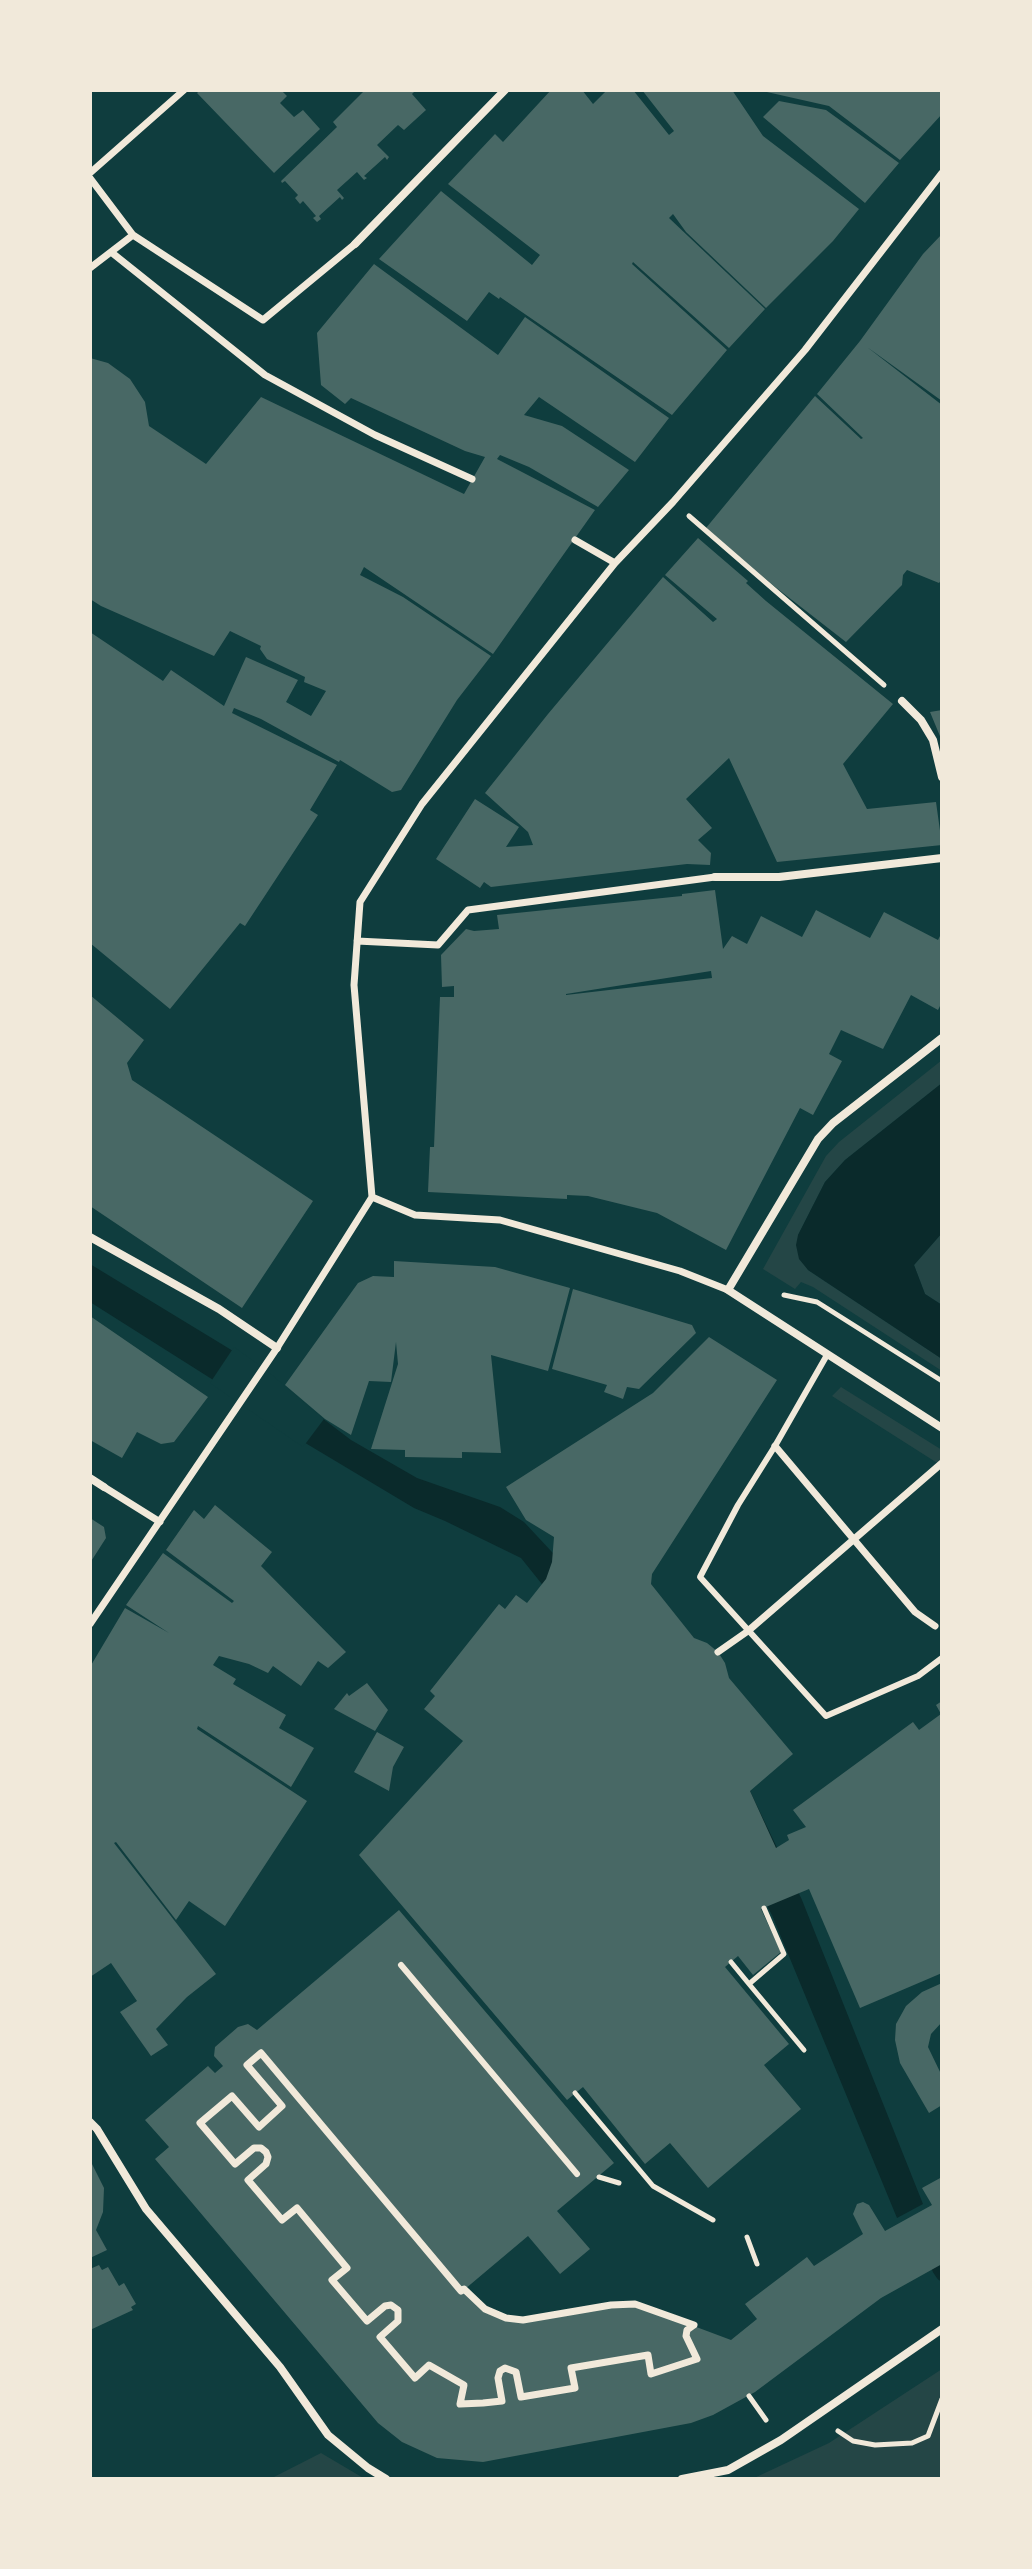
<!DOCTYPE html>
<html>
<head>
<meta charset="utf-8">
<style>
	body { margin:0 }
	#map { position:relative; width:1032px; height:2569px; overflow:hidden; background:#0f3d3e; font-family:"Noto Serif",serif }
	canvas { display:block }
	.frame { position:absolute; inset:0; border:92px solid #f1e9da; pointer-events:none }
</style>
</head>
<body>
<div id="map">
<canvas width="1032" height="2569"></canvas>
<div class="frame"></div>
</div>
<script>
const c = document.querySelector('canvas').getContext('2d');
c.lineJoin = 'round';
function paint(path, color) {
  c.fillStyle = color;
  c.fill(path, 'evenodd');
}
function poly(rows) {
  const path = new Path2D();
  for (const r of rows) {
    path.moveTo(r[0], r[1]);
    for (let i = 2; i < r.length; i += 2) path.lineTo(r[i], r[i + 1]);
  }
  return path;
}
function trace(path, color, width, dash) {
  c.strokeStyle = color;
  c.lineWidth = width;
  c.lineCap = dash ? 'butt' : 'round';
  c.setLineDash(dash || []);
  c.stroke(path);
}
paint(poly([
	[942,1060,942,1083,845,1160,825,1182,798,1235,808,1270,942,1359,942,1371,813,1287,801,1282,795,1289,763,1269,826,1156,839,1142],
	[942,1233,942,1305,925,1294,914,1265],
	[841,1387,942,1450,942,1466,832,1396],
	[942,2369,942,2479,752,2479,829,2443],
	[321,2453,365,2479,270,2479]
]), '#244646');
paint(poly([
	[942,1083,942,1233,914,1265,925,1294,942,1305,942,1359,808,1270,799,1259,796,1245,798,1235,825,1182,845,1160],
	[90,1264,238,1354,351,1440,417,1478,500,1507,524,1522,606,1610,750,1791,802,1900,923,2204,897,2218,772,1915,722,1823,594,1649,521,1558,445,1521,414,1508,307,1444,218,1383,90,1302]
]), '#0a2a2b');
paint(poly([
	[234,1347,266,1370,324,1419,303,1447,210,1383]
]), '#0f3d3e');
trace(poly([
	[938,2269,942,2275]
]), '#0a2a2b', 12);
paint(poly([
	[200,90,281,90,287,96,280,103,294,117,303,110,320,129,274,173,197,93],
	[365,90,416,90,412,94,426,110,404,130,398,125,377,145,389,157,387,160,385,157,364,176,367,178,364,180,357,172,337,190,344,198,342,200,340,197,319,216,321,219,317,222,313,218,316,216,303,201,300,204,295,198,298,195,285,181,282,183,281,181,337,127,333,122],
	[551,90,582,90,593,104,607,90,633,90,669,135,674,131,642,90,732,90,763,136,859,209,833,241,766,308,686,232,673,214,669,218,765,309,729,348,633,262,632,264,727,350,672,415,500,297,499,299,489,292,467,321,379,259,441,191,532,265,540,255,448,184,495,134,503,142],
	[758,90,942,90,942,114,900,160,829,106],
	[779,101,826,110,899,163,865,203,763,117],
	[942,234,942,401,867,347,942,405,942,579,939,583,907,570,903,575,902,585,846,642,774,586,706,528,815,396,861,439,863,438,817,394,860,341,923,254],
	[374,264,498,355,525,317,669,418,635,462,539,397,524,415,562,426,629,470,598,507,529,467,500,455,497,459,595,510,493,654,364,567,360,575,403,597,491,656,457,700,401,790,392,792,340,760,339,762,261,719,234,708,232,713,337,765,310,810,318,815,245,926,240,923,170,1009,90,943,90,632,163,681,171,670,224,706,246,657,298,680,286,702,311,716,326,691,304,682,305,677,267,659,260,649,261,646,230,631,214,656,101,606,90,599,90,358,108,363,130,379,145,402,149,426,206,464,261,397,464,494,485,457,465,451,351,398,345,404,321,385,317,333],
	[698,538,748,581,746,583,766,601,893,704,843,764,867,809,936,802,942,845,777,862,729,758,686,799,712,828,698,840,711,853,710,865,687,864,491,887,484,882,480,888,436,859,475,799,519,827,506,847,533,845,528,832,485,793,548,714,663,577,713,622,717,619,665,575],
	[942,710,942,741,930,712],
	[715,890,723,949,732,936,747,944,761,916,802,937,816,910,870,938,884,912,938,940,942,932,942,1002,938,1010,911,995,883,1049,841,1030,829,1054,842,1061,813,1115,800,1108,726,1250,657,1213,588,1196,567,1195,567,1199,428,1192,430,1147,434,1147,440,997,454,997,454,986,442,987,441,955,466,929,474,931,499,929,497,915,682,896,682,894],
	[711,971,712,978,566,995,566,994],
	[90,995,144,1040,127,1063,132,1080,313,1201,242,1308,90,1206],
	[394,1261,495,1267,570,1288,548,1371,491,1355,501,1453,462,1452,462,1458,405,1457,405,1450,371,1449,398,1364,396,1342,391,1382,369,1381,351,1435,325,1419,285,1385,358,1283,373,1276,394,1277],
	[573,1289,692,1325,696,1333,639,1389,627,1387,623,1399,604,1392,607,1385,552,1369],
	[90,1316,208,1397,174,1442,161,1444,137,1432,122,1458,90,1440],
	[709,1337,777,1380,652,1574,651,1584,694,1638,707,1643,718,1652,725,1663,729,1678,793,1754,750,1791,776,1848,789,1840,787,1835,806,1827,793,1810,913,1722,919,1730,941,1714,936,1705,942,1701,942,1973,860,2008,809,1889,761,1909,781,1952,753,1975,738,1956,725,1967,789,2044,764,2065,801,2109,708,2188,670,2143,645,2164,583,2087,567,2100,359,1855,463,1741,424,1709,435,1696,430,1691,499,1604,505,1609,516,1595,527,1603,546,1579,552,1562,554,1537,526,1520,506,1487,653,1393],
	[215,1505,272,1552,261,1566,346,1652,328,1668,318,1661,301,1686,273,1666,268,1673,249,1664,219,1656,213,1665,236,1679,233,1684,286,1715,279,1728,314,1748,291,1787,198,1726,197,1729,307,1801,225,1926,189,1901,176,1920,116,1842,114,1843,216,1974,187,1997,156,2029,168,2045,151,2056,120,2012,137,2001,111,1963,90,1977,90,1667,125,1608,169,1633,126,1605,163,1553,232,1603,234,1601,166,1550,194,1510,204,1519],
	[90,1518,104,1527,106,1538,90,1563],
	[367,1683,388,1710,375,1731,334,1709,347,1693,349,1696],
	[377,1732,404,1747,393,1767,389,1791,354,1772],
	[399,1910,614,2163,557,2211,590,2249,560,2274,528,2236,465,2289,481,2306,513,2319,635,2304,731,2340,757,2319,745,2304,807,2257,814,2266,863,2234,853,2214,857,2204,863,2202,869,2205,885,2231,932,2205,922,2188,942,2177,942,2264,881,2298,755,2392,713,2415,691,2423,483,2462,437,2458,402,2442,378,2423,155,2159,169,2147,145,2120,208,2066,215,2073,223,2066,214,2056,215,2047,238,2027,248,2024,257,2030],
	[942,1983,942,2022,931,2034,928,2047,942,2076,942,2105,929,2113,900,2063,895,2040,896,2024,906,2006,922,1992],
	[90,2160,104,2188,103,2212,96,2230,107,2250,90,2258],
	[99,2265,102,2270,108,2267,119,2286,124,2283,136,2304,131,2307,133,2310,90,2330,90,2269]
]), '#486865');
trace(poly([
	[689,516,884,685],
	[784,1295,817,1302,942,1381],
	[764,1908,784,1954,749,1984,804,2050],
	[731,1962,749,1984],
	[575,2093,653,2186,713,2220],
	[599,2177,619,2183],
	[747,2237,757,2264],
	[749,2396,766,2420],
	[838,2431,853,2441,875,2445,912,2443,928,2436,942,2399]
]), '#f1e9da', 5);
trace(poly([
	[827,1355,775,1446,738,1505,700,1577,826,1716,918,1676,942,1658],
	[401,1965,577,2174]
]), '#f1e9da', 6);
trace(poly([
	[90,173,184,90],
	[90,178,133,235,263,320,355,244],
	[111,252,265,375,375,435,472,479],
	[90,268,133,235],
	[575,540,615,563],
	[357,941,438,945,468,910,715,877],
	[372,1197,415,1215,500,1220,680,1271,728,1290],
	[775,1446,915,1612,935,1626],
	[104,1487,160,1522],
	[90,1624,277,1348,372,1197,354,985,360,902,422,804,615,563,673,502,805,350,942,173],
	[718,1652,748,1631,942,1463],
	[261,2053,461,2291,464,2289,485,2309,506,2318,523,2320,611,2305,635,2304,694,2325,687,2330,686,2336,697,2359,651,2374,648,2355,571,2368,575,2388,521,2397,516,2372,505,2368,500,2371,498,2378,502,2401,483,2403,460,2404,464,2385,429,2365,415,2378,380,2337,398,2321,398,2310,391,2305,385,2306,367,2321,332,2280,347,2268,297,2208,282,2220,248,2180,266,2164,268,2157,266,2152,261,2148,254,2148,235,2164,200,2123,232,2096,259,2127,282,2106,247,2065,261,2053]
]), '#f1e9da', 7);
trace(poly([
	[355,244,505,90],
	[902,701,921,720,933,740,942,777],
	[715,877,779,877,942,858],
	[942,1038,833,1123,818,1139,728,1290,942,1428],
	[90,1237,219,1309,277,1348],
	[90,1478,104,1487],
	[90,2122,97,2129,146,2209,280,2367,328,2435,368,2468,386,2479],
	[682,2479,728,2470,781,2440,942,2329]
]), '#f1e9da', 8);
</script>
</body>
</html>
